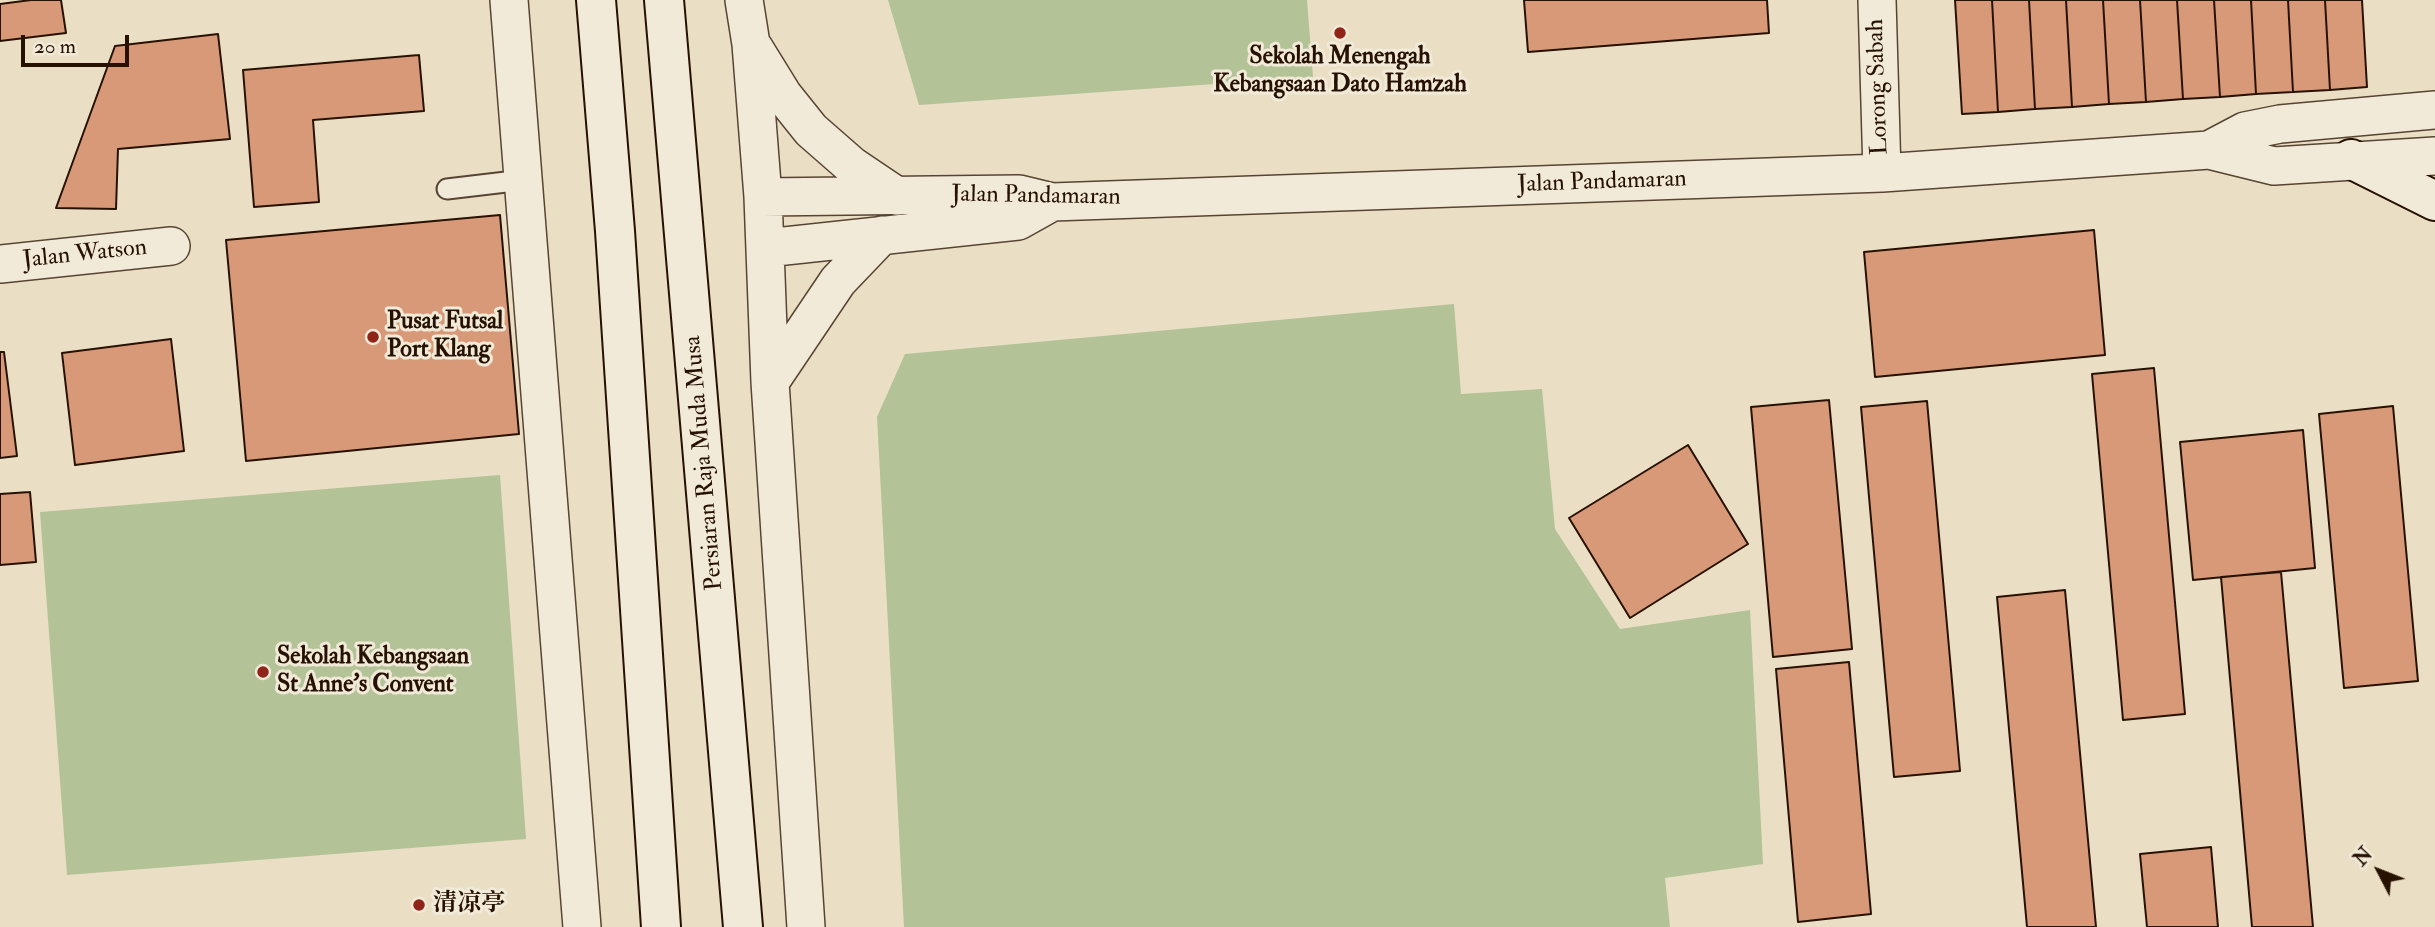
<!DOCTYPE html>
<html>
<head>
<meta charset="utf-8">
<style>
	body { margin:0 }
	#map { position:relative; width:2435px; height:927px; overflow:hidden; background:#eadfc4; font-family:"IM FELL Double Pica",serif }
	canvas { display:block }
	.north { position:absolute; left:2344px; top:836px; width:70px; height:70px; -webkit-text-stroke:5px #f1ead9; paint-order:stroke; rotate:312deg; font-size:19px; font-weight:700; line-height:28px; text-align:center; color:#271101 }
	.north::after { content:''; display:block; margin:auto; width:24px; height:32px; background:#271101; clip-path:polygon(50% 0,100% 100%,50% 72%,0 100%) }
	.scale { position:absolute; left:21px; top:35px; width:108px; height:32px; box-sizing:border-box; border:4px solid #271101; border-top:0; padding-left:9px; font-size:21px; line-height:24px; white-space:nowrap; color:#271101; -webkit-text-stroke:5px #f1ead9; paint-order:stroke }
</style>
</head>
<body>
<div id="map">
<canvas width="2435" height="927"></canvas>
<div class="north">N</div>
<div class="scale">20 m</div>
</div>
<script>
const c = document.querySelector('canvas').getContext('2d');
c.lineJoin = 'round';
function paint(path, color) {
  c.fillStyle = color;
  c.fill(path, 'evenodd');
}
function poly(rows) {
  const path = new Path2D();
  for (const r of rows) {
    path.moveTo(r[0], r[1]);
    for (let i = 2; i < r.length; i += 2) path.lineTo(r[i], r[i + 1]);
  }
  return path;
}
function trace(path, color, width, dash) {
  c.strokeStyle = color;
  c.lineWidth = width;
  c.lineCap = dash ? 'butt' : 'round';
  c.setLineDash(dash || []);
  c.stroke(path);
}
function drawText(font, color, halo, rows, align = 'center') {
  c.font = font + ' "IM FELL Double Pica","Noto Serif SC",serif';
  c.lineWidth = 6;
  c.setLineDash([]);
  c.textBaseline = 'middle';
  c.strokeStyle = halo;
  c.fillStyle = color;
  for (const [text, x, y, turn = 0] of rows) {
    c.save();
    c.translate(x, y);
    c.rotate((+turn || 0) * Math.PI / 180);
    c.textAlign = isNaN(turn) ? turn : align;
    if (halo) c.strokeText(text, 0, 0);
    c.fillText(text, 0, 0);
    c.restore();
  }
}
paint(poly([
	[888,0,1307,0,1313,77,919,105],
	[1454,304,1461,394,1542,389,1555,529,1620,629,1750,610,1763,864,1665,878,1670,927,904,927,877,417,905,354],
	[500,475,526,839,67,875,40,512]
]), '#b3c297');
const building = poly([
	[31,0,61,0,66,33,0,41,0,4,31,0],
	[1524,0,1767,0,1769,33,1528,52,1524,0],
	[1955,0,1992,0,1998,112,1962,114,1955,0],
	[1992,0,2029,0,2035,109,1998,112,1992,0],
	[2029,0,2066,0,2072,107,2035,109,2029,0],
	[2066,0,2103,0,2109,104,2072,107,2066,0],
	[2103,0,2140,0,2146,102,2109,104,2103,0],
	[2140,0,2177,0,2183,99,2146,102,2140,0],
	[2177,0,2214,0,2220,97,2183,99,2177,0],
	[2214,0,2251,0,2256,94,2220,97,2214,0],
	[2251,0,2288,0,2293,92,2256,94,2251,0],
	[2288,0,2325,0,2330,90,2293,92,2288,0],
	[2325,0,2362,0,2367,87,2330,90,2325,0],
	[218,34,230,139,118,149,116,209,56,208,115,46,218,34],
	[419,55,424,111,313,120,319,202,254,207,243,70,419,55],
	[500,215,519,434,246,461,226,240,500,215],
	[2094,230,2105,355,1875,377,1864,252,2094,230],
	[171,339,184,451,75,465,62,353,171,339],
	[0,352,4,352,17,456,0,458,0,352],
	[2154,368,2185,714,2123,720,2092,374,2154,368],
	[1829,400,1852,649,1773,657,1751,407,1829,400],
	[1927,401,1960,771,1894,777,1861,407,1927,401],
	[2393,406,2418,681,2344,688,2319,414,2393,406],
	[2303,430,2315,568,2193,580,2180,442,2303,430],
	[1688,445,1748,544,1630,618,1569,518,1688,445],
	[30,492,36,562,0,565,0,494,30,492],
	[2281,572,2313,927,2252,927,2221,577,2281,572],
	[2065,590,2096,927,2027,927,1997,597,2065,590],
	[1849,662,1871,914,1798,922,1776,669,1849,662],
	[2211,847,2218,927,2147,927,2140,854,2211,847]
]);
paint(building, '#d89979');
trace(building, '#271101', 2);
const lane = poly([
	[447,189,523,180]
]);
const street = poly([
	[509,0,582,927],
	[744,0,751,44,763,197,770,382,806,927],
	[1877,0,1882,173],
	[754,48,783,95,811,130,851,165,897,196],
	[2209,150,2274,166,2435,156],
	[763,197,1019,194,1052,202,1882,173,2209,150,2245,131,2280,124,2435,110],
	[766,248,1018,221,1052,202],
	[0,264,171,246],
	[770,382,838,281,882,235]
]);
const secondary = poly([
	[596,0,615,231,661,927],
	[664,0,743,927],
	[2351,159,2435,201]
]);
trace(lane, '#584432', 23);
trace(street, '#584432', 40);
trace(secondary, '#271101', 42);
trace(lane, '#f1ead9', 19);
trace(street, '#f1ead9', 37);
trace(secondary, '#f1ead9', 38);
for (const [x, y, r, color] of [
	[1340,33,7,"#8f2418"],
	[373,337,7,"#8f2418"],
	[263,672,7,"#8f2418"],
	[419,905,7,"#8f2418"]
]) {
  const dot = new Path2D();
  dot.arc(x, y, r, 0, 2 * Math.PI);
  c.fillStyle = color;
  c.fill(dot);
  trace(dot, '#f1ead9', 2.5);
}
drawText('bold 24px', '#271101', '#f1ead9', [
	["Sekolah Menengah",1340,58,"center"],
	["Kebangsaan Dato Hamzah",1340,86,"center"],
	["Pusat Futsal",387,323],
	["Port Klang",387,351],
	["Sekolah Kebangsaan",277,658],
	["St Anne's Convent",277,686],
	["清凉亭",433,905]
], 'left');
drawText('24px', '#271101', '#f1ead9', [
	["Lorong Sabah",1879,87,-92],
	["Jalan Pandamaran",1602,183,-2],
	["Jalan Pandamaran",1036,197,1],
	["Jalan Watson",85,255,-6],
	["Persiaran Raja Muda Musa",705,463,-95]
]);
</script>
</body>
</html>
